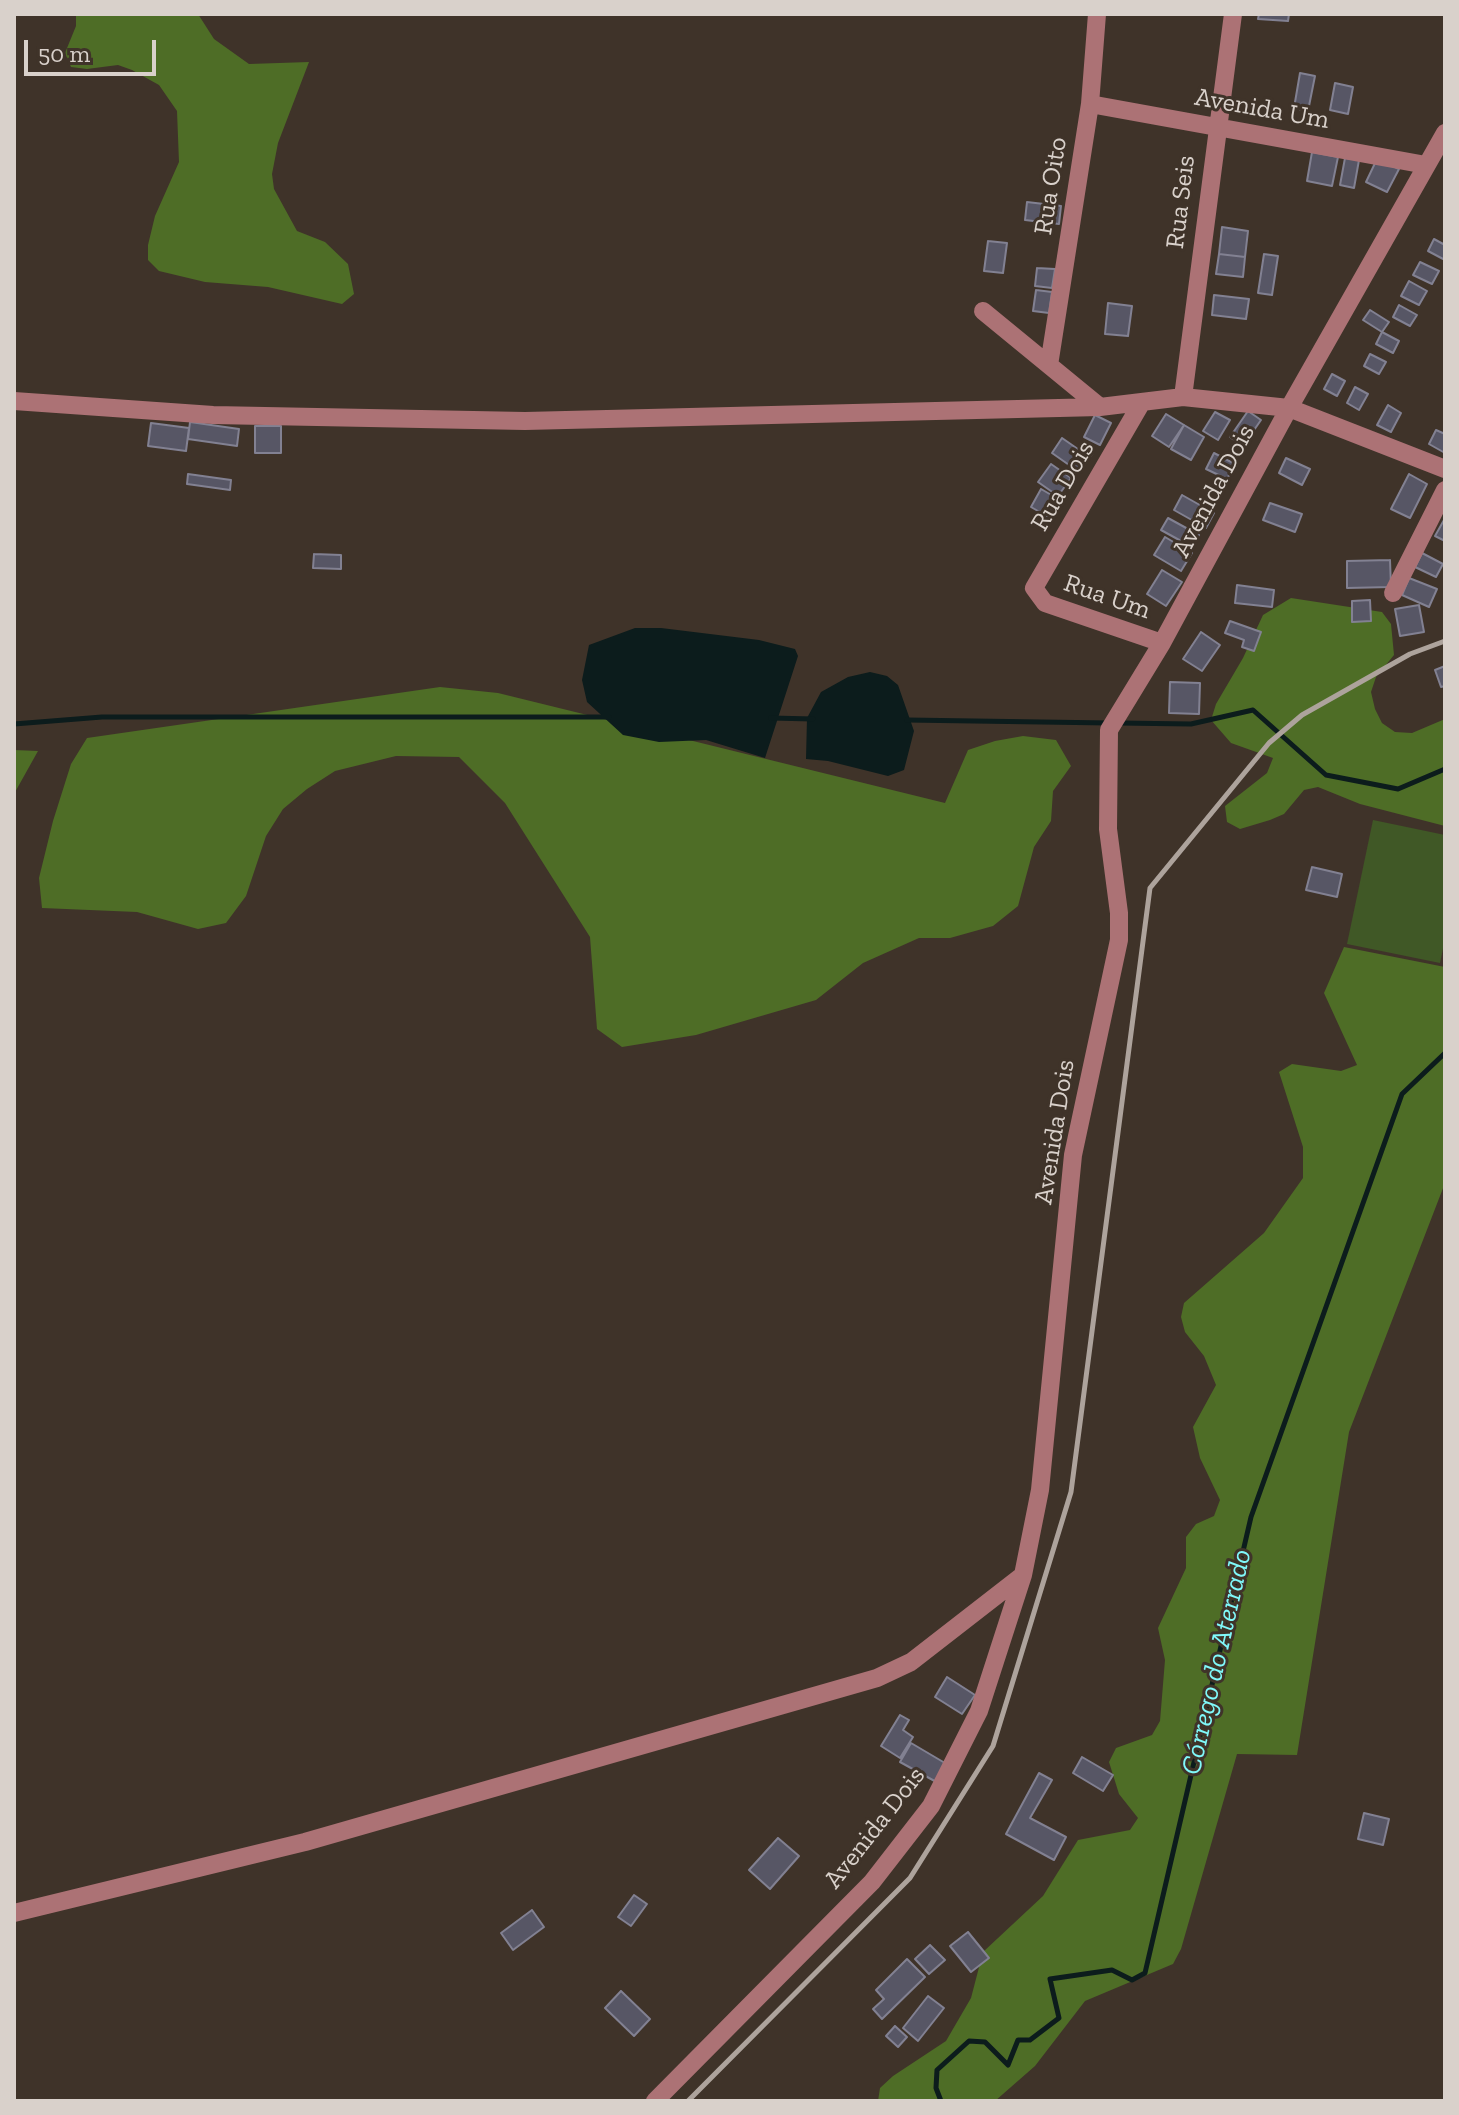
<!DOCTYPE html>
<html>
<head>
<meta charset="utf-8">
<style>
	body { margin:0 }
	#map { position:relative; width:1459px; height:2115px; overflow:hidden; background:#3f3329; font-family:"Zilla Slab",serif }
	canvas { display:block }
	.frame { position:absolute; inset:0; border:16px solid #d9d1cb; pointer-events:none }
	.scale { position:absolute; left:24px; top:40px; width:132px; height:36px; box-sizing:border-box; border:4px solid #d9d1cb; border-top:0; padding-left:10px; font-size:24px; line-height:28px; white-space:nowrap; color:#d9d1cb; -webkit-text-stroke:6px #3f3329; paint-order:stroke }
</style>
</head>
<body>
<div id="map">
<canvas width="1459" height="2115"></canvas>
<div class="frame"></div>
<div class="scale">50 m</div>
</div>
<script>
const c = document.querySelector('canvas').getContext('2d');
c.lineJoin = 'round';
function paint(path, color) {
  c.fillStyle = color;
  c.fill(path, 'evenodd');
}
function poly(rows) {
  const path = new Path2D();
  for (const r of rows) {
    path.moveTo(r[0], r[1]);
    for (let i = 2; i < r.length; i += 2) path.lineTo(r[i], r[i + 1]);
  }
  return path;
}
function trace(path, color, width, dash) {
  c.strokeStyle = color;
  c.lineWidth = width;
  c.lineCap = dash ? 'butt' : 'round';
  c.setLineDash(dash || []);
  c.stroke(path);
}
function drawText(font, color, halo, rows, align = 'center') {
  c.font = font + ' "Zilla Slab",serif';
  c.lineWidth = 6;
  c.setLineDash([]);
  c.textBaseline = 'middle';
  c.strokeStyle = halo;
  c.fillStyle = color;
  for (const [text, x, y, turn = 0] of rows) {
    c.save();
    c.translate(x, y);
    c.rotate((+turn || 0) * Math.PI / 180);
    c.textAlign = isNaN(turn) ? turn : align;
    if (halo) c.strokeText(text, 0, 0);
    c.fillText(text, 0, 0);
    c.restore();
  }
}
paint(poly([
	[1373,820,1445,835,1445,939,1440,963,1347,944]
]), '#405826');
paint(poly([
	[76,14,198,14,214,39,249,64,309,62,278,143,272,174,274,189,297,231,325,242,348,264,354,294,342,304,268,287,205,282,159,271,148,260,148,245,155,216,179,162,177,111,159,85,132,70,118,65,87,69,71,67,65,53,76,26],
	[1291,598,1382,612,1391,624,1394,655,1376,677,1371,692,1375,709,1382,723,1395,732,1412,733,1445,719,1445,826,1360,804,1318,787,1304,790,1284,814,1270,820,1240,829,1227,822,1225,806,1267,773,1273,758,1231,743,1211,720,1216,704,1243,658,1263,615],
	[440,687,498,693,945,803,968,750,995,741,1023,736,1056,740,1071,766,1053,791,1051,821,1034,847,1018,906,993,926,950,938,919,938,863,963,816,1000,696,1035,622,1047,597,1029,590,937,505,803,459,757,396,756,335,771,307,789,283,809,266,836,246,896,226,923,198,929,137,912,42,908,39,878,53,821,71,764,87,738],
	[14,750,38,751,14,794],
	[1344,947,1445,967,1445,1183,1349,1432,1297,1755,1237,1754,1181,1949,1173,1964,1085,2001,1035,2066,995,2101,878,2101,880,2088,893,2076,946,2041,971,1998,983,1952,1043,1896,1078,1840,1130,1830,1138,1818,1119,1794,1109,1762,1116,1748,1152,1735,1160,1721,1165,1660,1158,1628,1186,1568,1186,1537,1196,1524,1214,1516,1220,1500,1200,1458,1193,1427,1216,1385,1204,1356,1185,1332,1181,1317,1184,1303,1264,1233,1303,1178,1303,1147,1279,1072,1292,1064,1341,1071,1357,1065,1324,993]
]), '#4e6d26');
paint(poly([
	[635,628,661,628,759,640,795,649,798,656,765,758,706,740,659,742,623,735,587,702,582,680,589,645],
	[870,672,887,676,898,685,914,731,904,770,888,776,828,761,806,759,807,718,821,692,848,677]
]), '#0c1c1c');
trace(poly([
	[771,718,813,719],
	[907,720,1109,723],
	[1119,723,1191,724,1253,710,1326,775,1398,789,1445,769],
	[14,724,102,717,609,717],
	[941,2101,936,2088,937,2070,969,2041,985,2042,1008,2065,1018,2040,1030,2040,1059,2018,1050,1979,1112,1970,1132,1980,1145,1973,1251,1517,1402,1094,1445,1053]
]), '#0c1c1c', 5);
const building = poly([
	[1259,14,1289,14,1288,21,1258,19,1259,14],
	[1300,73,1315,76,1308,111,1294,108,1300,73],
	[1335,83,1353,87,1348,114,1330,110,1335,83],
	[1312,152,1338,157,1332,186,1307,181,1312,152],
	[1345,158,1359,160,1354,188,1340,185,1345,158],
	[1377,159,1399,169,1387,192,1366,182,1377,159],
	[1027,202,1061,206,1059,224,1025,220,1027,202],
	[1222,227,1248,231,1245,257,1219,254,1222,227],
	[1434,239,1445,245,1445,260,1428,251,1434,239],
	[988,241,1007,243,1003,273,984,271,988,241],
	[1219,254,1245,257,1243,277,1216,274,1219,254],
	[1264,254,1278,256,1272,295,1258,293,1264,254],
	[1420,262,1439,271,1432,284,1413,275,1420,262],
	[1037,268,1055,269,1052,288,1035,286,1037,268],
	[1409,281,1427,291,1419,305,1401,296,1409,281],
	[1036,290,1052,292,1049,313,1033,311,1036,290],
	[1214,295,1249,299,1246,319,1212,315,1214,295],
	[1108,303,1132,306,1128,336,1105,334,1108,303],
	[1399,305,1417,315,1410,326,1393,317,1399,305],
	[1370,310,1389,322,1382,332,1363,320,1370,310],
	[1382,332,1399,341,1393,353,1376,344,1382,332],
	[1370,354,1386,362,1379,374,1364,366,1370,354],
	[1332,374,1345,381,1337,396,1324,389,1332,374],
	[1355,387,1368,394,1359,410,1347,403,1355,387],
	[1388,405,1401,413,1391,432,1377,425,1388,405],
	[1248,411,1261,420,1243,446,1230,437,1248,411],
	[1215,412,1230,420,1218,440,1203,431,1215,412],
	[1166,414,1184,425,1169,447,1152,436,1166,414],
	[1095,415,1111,423,1100,445,1084,437,1095,415],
	[190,422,239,429,237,446,188,439,190,422],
	[151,423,189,428,186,451,148,446,151,423],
	[1184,425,1204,437,1191,460,1171,449,1184,425],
	[255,426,281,426,281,453,255,453,255,426],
	[1436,430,1445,434,1445,453,1429,444,1436,430],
	[1062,438,1085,454,1088,450,1093,453,1079,472,1052,453,1062,438],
	[1214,453,1235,464,1227,479,1206,469,1214,453],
	[1286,458,1310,469,1302,485,1279,473,1286,458],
	[1051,464,1071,478,1058,496,1038,482,1051,464],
	[188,474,231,480,230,490,187,484,188,474],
	[1409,474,1427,484,1410,518,1391,509,1409,474],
	[1041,489,1060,500,1050,518,1031,507,1041,489],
	[1182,495,1214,513,1206,528,1174,510,1182,495],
	[1270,503,1302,514,1295,532,1263,520,1270,503],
	[1168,518,1199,535,1192,547,1161,530,1168,518],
	[1444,520,1445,521,1445,541,1435,536,1444,520],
	[1165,537,1192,553,1181,571,1154,555,1165,537],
	[1422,553,1443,564,1436,577,1415,567,1422,553],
	[314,554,341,555,341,569,313,568,314,554],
	[1390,560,1391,587,1347,588,1347,561,1390,560],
	[1162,570,1182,582,1166,606,1147,594,1162,570],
	[1409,578,1437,589,1429,607,1402,595,1409,578],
	[1237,585,1274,590,1272,607,1235,603,1237,585],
	[1370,600,1371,621,1352,622,1352,601,1370,600],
	[1419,605,1424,632,1400,636,1395,609,1419,605],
	[1230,621,1261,632,1254,651,1242,647,1244,640,1225,633,1230,621],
	[1201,632,1220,645,1202,671,1183,659,1201,632],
	[1445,666,1445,686,1441,687,1435,670,1445,666],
	[1170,682,1200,683,1199,714,1169,713,1170,682],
	[1312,867,1342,874,1337,897,1306,890,1312,867],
	[947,1677,975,1695,962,1714,935,1697,947,1677],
	[900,1715,909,1720,903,1730,913,1737,900,1758,881,1746,900,1715],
	[911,1743,950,1766,940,1784,900,1762,911,1743],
	[1082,1757,1113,1775,1103,1791,1073,1773,1082,1757],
	[1039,1773,1052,1780,1030,1818,1066,1837,1054,1860,1006,1834,1039,1773],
	[1364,1813,1389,1819,1383,1845,1358,1839,1364,1813],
	[778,1838,799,1856,770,1889,749,1870,778,1838],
	[634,1895,647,1904,631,1926,618,1917,634,1895],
	[532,1910,544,1927,513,1950,501,1933,532,1910],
	[968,1932,989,1958,971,1972,950,1946,968,1932],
	[930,1945,945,1960,929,1974,915,1959,930,1945],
	[907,1959,925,1977,882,2019,873,2009,884,1999,876,1990,907,1959],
	[621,1991,650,2019,634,2036,605,2008,621,1991],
	[928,1996,944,2008,918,2041,903,2028,928,1996],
	[895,2026,907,2037,898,2047,886,2036,895,2026]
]);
paint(building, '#575665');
trace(building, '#828192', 2);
trace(poly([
	[1090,104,1426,165],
	[983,311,1100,407,1183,397,1289,408,1445,469],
	[1049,365,1090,104,1097,14],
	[1183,397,1233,14],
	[14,401,213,415,525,421,1100,407],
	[1142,402,1034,588,1045,603,1162,643],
	[1393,593,1445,490],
	[14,1913,305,1842,877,1678,911,1662,1023,1575],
	[655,2101,872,1882,931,1806,979,1711,1023,1575,1040,1490,1073,1155,1119,940,1119,913,1108,829,1109,730,1162,643,1289,408,1445,133]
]), '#ac7275', 18);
trace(poly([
	[688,2101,910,1878,993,1746,1071,1492,1150,888,1269,743,1302,715,1410,654,1445,641]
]), '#ada39c', 5);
drawText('26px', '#d9d1cb', '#3f3329', [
	["Avenida Um",1262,109,10],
	["Rua Oito",1051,186,-81],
	["Rua Seis",1181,202,-83],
	["Rua Dois",1063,486,-60],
	["Avenida Dois",1214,491,-62],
	["Rua Um",1107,597,19],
	["Avenida Dois",1055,1132,-81],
	["Avenida Dois",875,1828,-52]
]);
drawText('italic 28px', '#80f9fa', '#3f3329', [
	["Córrego do Aterrado",1217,1662,-77]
]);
</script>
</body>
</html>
